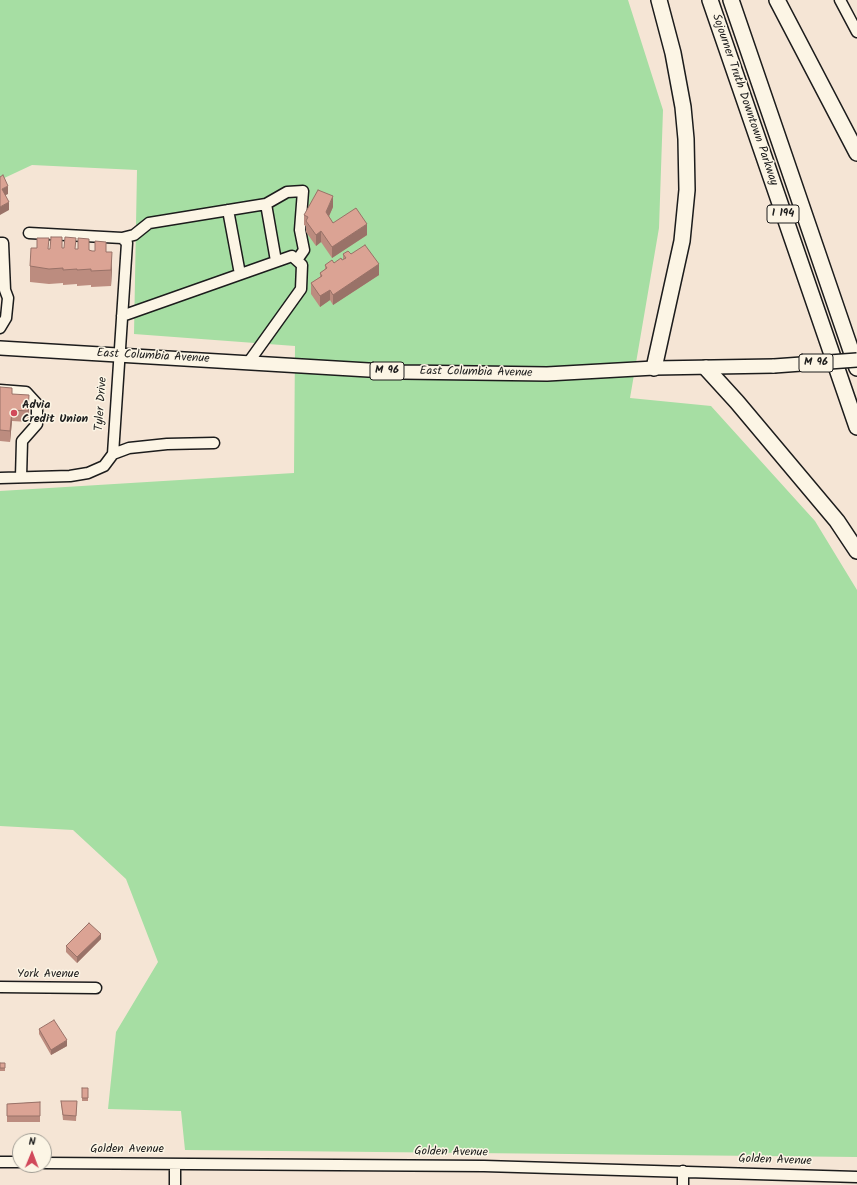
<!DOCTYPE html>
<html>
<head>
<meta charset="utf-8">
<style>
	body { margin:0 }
	#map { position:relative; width:857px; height:1185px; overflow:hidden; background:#f5e5d5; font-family:Kalam,sans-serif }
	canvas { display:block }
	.north { position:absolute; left:12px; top:1133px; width:40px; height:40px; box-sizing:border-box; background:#fcf5e5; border:1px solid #a29e95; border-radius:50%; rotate:1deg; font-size:11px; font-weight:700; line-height:16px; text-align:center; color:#1c1c1c }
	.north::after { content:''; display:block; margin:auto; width:14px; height:18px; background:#d1495b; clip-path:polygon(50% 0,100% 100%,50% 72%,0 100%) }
</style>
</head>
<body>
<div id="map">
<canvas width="857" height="1185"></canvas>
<div class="north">N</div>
</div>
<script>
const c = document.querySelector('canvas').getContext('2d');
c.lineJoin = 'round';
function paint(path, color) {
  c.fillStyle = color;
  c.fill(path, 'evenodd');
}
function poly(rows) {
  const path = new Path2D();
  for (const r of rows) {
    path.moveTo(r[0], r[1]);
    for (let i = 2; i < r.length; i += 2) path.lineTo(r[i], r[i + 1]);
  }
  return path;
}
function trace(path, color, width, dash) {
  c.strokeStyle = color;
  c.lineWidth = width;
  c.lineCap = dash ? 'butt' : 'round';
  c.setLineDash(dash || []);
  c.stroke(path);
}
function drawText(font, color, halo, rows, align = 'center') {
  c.font = font + ' Kalam,sans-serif';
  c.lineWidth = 3;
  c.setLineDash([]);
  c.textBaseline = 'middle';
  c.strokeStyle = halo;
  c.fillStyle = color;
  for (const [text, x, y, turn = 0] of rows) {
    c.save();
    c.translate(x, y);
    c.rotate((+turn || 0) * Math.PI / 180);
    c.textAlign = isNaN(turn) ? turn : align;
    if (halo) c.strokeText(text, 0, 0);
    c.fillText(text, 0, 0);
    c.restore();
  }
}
paint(poly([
	[0,0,628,0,663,110,659,228,630,398,711,406,815,521,857,590,857,1157,185,1150,181,1111,108,1109,116,1032,158,962,126,879,73,830,0,826,0,491,294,473,295,346,134,334,137,170,32,165,0,180]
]), '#a6dea3');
const minor = poly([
	[840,0,857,32],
	[266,204,287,192,303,191,300,230,304,250,297,260],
	[228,210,240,274],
	[29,233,122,238,127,243,113,454],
	[122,238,134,235,149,223,266,204,276,261],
	[0,243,3,243,5,290,8,298,6,318,0,328],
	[122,316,292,256,302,265,301,289,248,363],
	[0,390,26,392,37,404,37,424,22,441,21,477],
	[0,478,70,476,88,473,104,466,113,454,129,448,167,444,214,443],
	[0,987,96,988],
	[0,1162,20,1162],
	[44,1163,484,1166,857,1177],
	[175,1185,175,1164],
	[683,1185,683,1171]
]);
const major = poly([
	[0,348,402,372,547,374,654,368,774,366]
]);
const highway = poly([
	[710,0,857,427],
	[731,0,857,368],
	[777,0,857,153],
	[654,368,682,241,687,190,686,139,683,107,673,53,659,0],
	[706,368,737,402,837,521,857,551]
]);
trace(minor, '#1c1c1c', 13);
trace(major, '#1c1c1c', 16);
trace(highway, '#1c1c1c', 18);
trace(minor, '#fcf5e5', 10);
trace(major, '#fcf5e5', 13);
trace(highway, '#fcf5e5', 15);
const majorBridge = poly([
	[774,366,857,360]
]);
trace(majorBridge, '#1c1c1c', 16, []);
trace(majorBridge, '#fcf5e5', 13);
paint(poly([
	[333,207,329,216,333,223,367,235,332,258,321,242,316,246,306,232,306,226,304,225,304,215],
	[62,248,89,250,92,251,106,252,112,268,111,286,91,287,91,285,77,286,77,284,63,285,63,283,49,284,30,282,30,266,49,249],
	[343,254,351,254,379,275,333,305,330,300,320,307,311,294,311,283,320,277,320,273,325,269,325,265,343,260],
	[0,387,12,394,29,406,28,422,12,421,10,442,0,441],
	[101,939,77,963,66,952,66,946],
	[39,1029,67,1046,51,1055,39,1034],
	[0,1063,5,1063,5,1071,0,1071],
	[88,1088,88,1101,82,1101,82,1098],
	[61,1101,77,1101,76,1121,63,1120],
	[40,1102,40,1122,7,1122,7,1104]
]), '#bc8c7f');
paint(poly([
	[8,186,8,194,2,197,2,189],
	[333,196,333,207,326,223,326,212],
	[9,202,9,210,0,215,0,207],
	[367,224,367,235,332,258,332,247],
	[321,231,321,242,316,246,316,235],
	[112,252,112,268,111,286,111,270],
	[379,264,379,275,333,305,333,295],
	[330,290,330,300,320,307,320,296],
	[29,395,29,406,28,422,28,411],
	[12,410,12,421,10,442,10,431],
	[101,934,101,939,77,963,77,957],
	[67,1040,67,1046,51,1055,51,1050]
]), '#997268');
const building = poly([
	[3,175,8,186,2,189,9,202,0,207,0,177,3,175],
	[318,190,333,196,326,212,333,223,356,208,367,224,332,247,321,231,316,235,306,221,308,217,304,215,318,190],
	[51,237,62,237,62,248,64,248,65,237,76,238,75,249,78,249,78,238,89,239,89,250,92,251,95,251,95,241,106,242,106,252,112,252,111,270,91,271,91,269,77,270,77,269,63,270,63,268,49,269,30,266,31,248,37,248,37,238,49,238,48,249,50,249,51,237],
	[365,245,379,264,333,295,330,290,320,296,311,283,322,276,320,273,327,268,325,265,332,260,334,263,341,258,342,260,346,258,343,254,348,251,351,254,365,245],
	[0,387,12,388,12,394,29,395,28,411,12,410,10,431,0,430,0,387],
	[89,923,101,934,77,957,66,946,89,923],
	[54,1020,67,1040,51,1050,39,1029,54,1020],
	[0,1063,5,1063,5,1068,0,1068,0,1063],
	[82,1088,88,1088,88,1098,82,1098,82,1088],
	[61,1101,77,1101,76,1116,63,1115,61,1101],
	[40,1102,40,1116,7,1116,7,1104,40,1102]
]);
paint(building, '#dba394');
trace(building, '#997268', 1);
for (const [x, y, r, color] of [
	[14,413,4,"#d1495b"]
]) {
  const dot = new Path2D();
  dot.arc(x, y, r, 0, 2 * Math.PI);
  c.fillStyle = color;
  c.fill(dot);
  trace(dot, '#fcf5e5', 1.5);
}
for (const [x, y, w] of [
	[783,214,32],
	[816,363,34],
	[387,371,34]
]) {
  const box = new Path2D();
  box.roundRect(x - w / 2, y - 9, w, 18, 3);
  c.fillStyle = '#fcf5e5';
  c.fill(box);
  trace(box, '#1c1c1c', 1);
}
drawText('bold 11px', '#1c1c1c', null, [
	["I 194",783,214],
	["M 96",816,363],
	["M 96",387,371]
]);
drawText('12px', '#1c1c1c', '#fcf5e5', [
	["Sojourner Truth Downtown Parkway",744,100,71],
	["East Columbia Avenue",153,357,3],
	["East Columbia Avenue",476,373,1],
	["Tyler Drive",102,404,-86],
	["York Avenue",48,975],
	["Golden Avenue",127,1150],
	["Golden Avenue",451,1153,1],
	["Golden Avenue",775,1161,2]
]);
drawText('bold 12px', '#1c1c1c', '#fcf5e5', [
	["Advia",22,406],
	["Credit Union",22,420]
], 'left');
</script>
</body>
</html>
